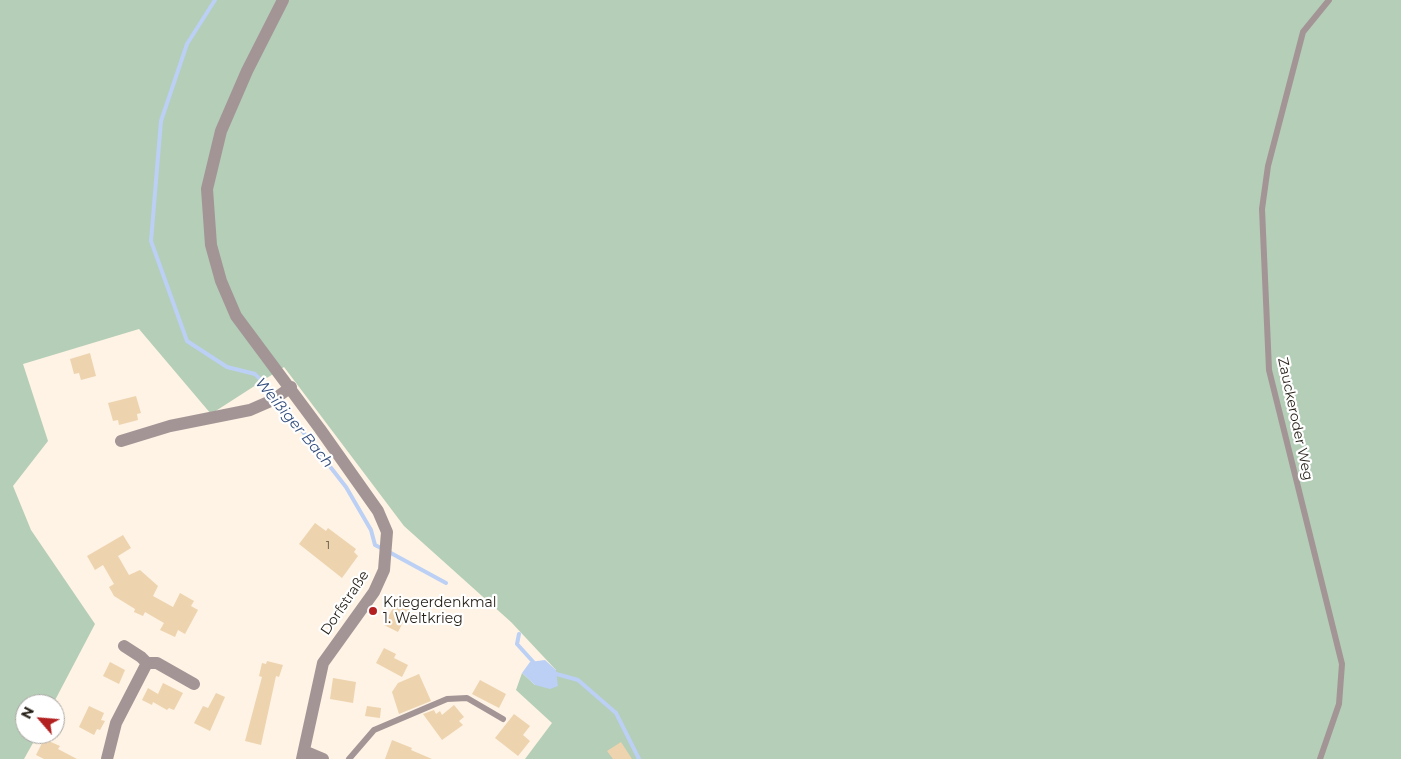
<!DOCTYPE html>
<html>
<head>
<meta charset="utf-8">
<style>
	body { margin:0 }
	#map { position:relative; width:1401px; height:759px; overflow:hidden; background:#fef3e4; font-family:Montserrat,sans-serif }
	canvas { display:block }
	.north { position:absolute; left:15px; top:694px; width:50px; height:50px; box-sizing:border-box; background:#fff; border:1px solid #a7a5a1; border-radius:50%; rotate:297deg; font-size:14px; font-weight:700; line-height:20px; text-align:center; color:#241e15 }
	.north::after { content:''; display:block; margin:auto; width:18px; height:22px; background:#b22120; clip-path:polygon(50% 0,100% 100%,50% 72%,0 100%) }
</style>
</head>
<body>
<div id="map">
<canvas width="1401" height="759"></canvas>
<div class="north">N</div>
</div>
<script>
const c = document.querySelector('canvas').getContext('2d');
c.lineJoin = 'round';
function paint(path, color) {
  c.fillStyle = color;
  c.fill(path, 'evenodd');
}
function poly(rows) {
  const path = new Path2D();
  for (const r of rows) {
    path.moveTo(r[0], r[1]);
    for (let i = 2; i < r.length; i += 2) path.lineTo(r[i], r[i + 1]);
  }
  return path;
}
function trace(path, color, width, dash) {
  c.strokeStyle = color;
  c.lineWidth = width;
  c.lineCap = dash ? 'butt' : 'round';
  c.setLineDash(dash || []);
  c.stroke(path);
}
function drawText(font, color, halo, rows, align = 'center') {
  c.font = font + ' Montserrat,sans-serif';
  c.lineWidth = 4.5;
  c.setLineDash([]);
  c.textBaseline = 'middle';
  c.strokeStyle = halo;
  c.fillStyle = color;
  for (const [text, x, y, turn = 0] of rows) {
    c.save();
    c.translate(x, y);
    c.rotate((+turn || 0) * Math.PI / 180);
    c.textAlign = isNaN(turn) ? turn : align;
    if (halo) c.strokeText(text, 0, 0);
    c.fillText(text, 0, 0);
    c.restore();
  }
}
paint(poly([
	[0,0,1401,0,1401,759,525,759,552,723,516,690,522,673,535,685,556,670,511,622,404,526,284,367,211,414,139,329,23,364,48,441,13,486,31,530,95,624,53,704,25,704,25,734,38,734,24,759,0,759]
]), '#b5ceb7');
paint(poly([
	[545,660,556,670,558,686,550,689,535,685,522,673,530,662]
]), '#bbd0f4');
trace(poly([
	[215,0,187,44,161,121,151,241,187,341,227,367,255,374,271,391,346,487,371,530,375,545,383,549],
	[389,552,446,583],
	[519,634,517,644,536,665],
	[553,673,578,680,616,713,639,759]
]), '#bbd0f4', 4);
paint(poly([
	[90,353,96,376,81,380,79,373,74,374,70,359],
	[136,396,141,413,137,414,138,420,119,425,118,420,113,421,108,403],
	[315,523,326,531,328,528,356,549,354,552,358,556,342,578,299,544],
	[123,535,131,548,118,556,129,575,140,570,158,586,153,596,173,607,180,593,194,601,191,606,198,610,185,634,178,630,175,637,160,630,164,623,145,612,143,616,134,612,135,609,114,596,109,587,114,584,103,565,95,570,87,556],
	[396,602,410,609,398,632,384,625],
	[384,648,396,654,394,658,408,665,402,677,376,663],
	[267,661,283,665,279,677,276,676,261,745,245,741,262,677,259,676,262,663,266,664],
	[110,662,125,670,119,684,103,676],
	[419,674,431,701,399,714,392,692,398,683],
	[333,678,356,682,353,703,330,699],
	[480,680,506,694,499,708,472,694],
	[163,683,183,693,174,710,169,708,167,710,153,702,152,705,142,700,148,688,158,694],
	[216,693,225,697,210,731,194,723,203,706,208,708],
	[454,705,464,717,459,721,463,725,442,740,423,714,434,710,436,714,440,711,442,715],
	[89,706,104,713,101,720,105,721,100,730,97,729,94,735,79,727],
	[367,706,381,708,380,718,365,716],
	[514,714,530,726,523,735,530,741,518,756,495,738],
	[44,739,60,746,58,749,77,759,44,759,36,755],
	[392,740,412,748,411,750,432,759,385,759],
	[621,742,632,759,613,759,607,751]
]), '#eed3af');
trace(poly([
	[349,759,374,730,447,699,467,698,503,719],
	[1320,759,1339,704,1342,664,1269,370,1262,209,1268,166,1303,32,1329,0]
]), '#a39596', 6);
trace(poly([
	[283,0,247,71,221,131,207,189,211,245,221,281,236,316,320,429,378,511,387,532,384,570,374,592,323,663,302,759],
	[121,441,170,426,250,410,273,400,291,387],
	[124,646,141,657,147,663,157,663,194,684],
	[304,751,323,759],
	[107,759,116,723,147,663]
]), '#a39596', 12);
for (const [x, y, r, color] of [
	[373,611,5,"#b22120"]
]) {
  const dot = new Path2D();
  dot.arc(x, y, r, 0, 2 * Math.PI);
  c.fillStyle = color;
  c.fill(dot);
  trace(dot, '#fff', 2);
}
drawText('11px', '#564b3c', null, [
	["1",328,546]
]);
drawText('14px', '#241e15', '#fff', [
	["Zauckeroder Weg",1295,419,78],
	["Dorfstraße",345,603,-56]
]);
drawText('14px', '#241e15', '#fff', [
	["Kriegerdenkmal",383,603],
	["1. Weltkrieg",383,619]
], 'left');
drawText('italic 15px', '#334d7c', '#fff', [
	["Weißiger Bach",294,423,50]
]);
</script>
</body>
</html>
